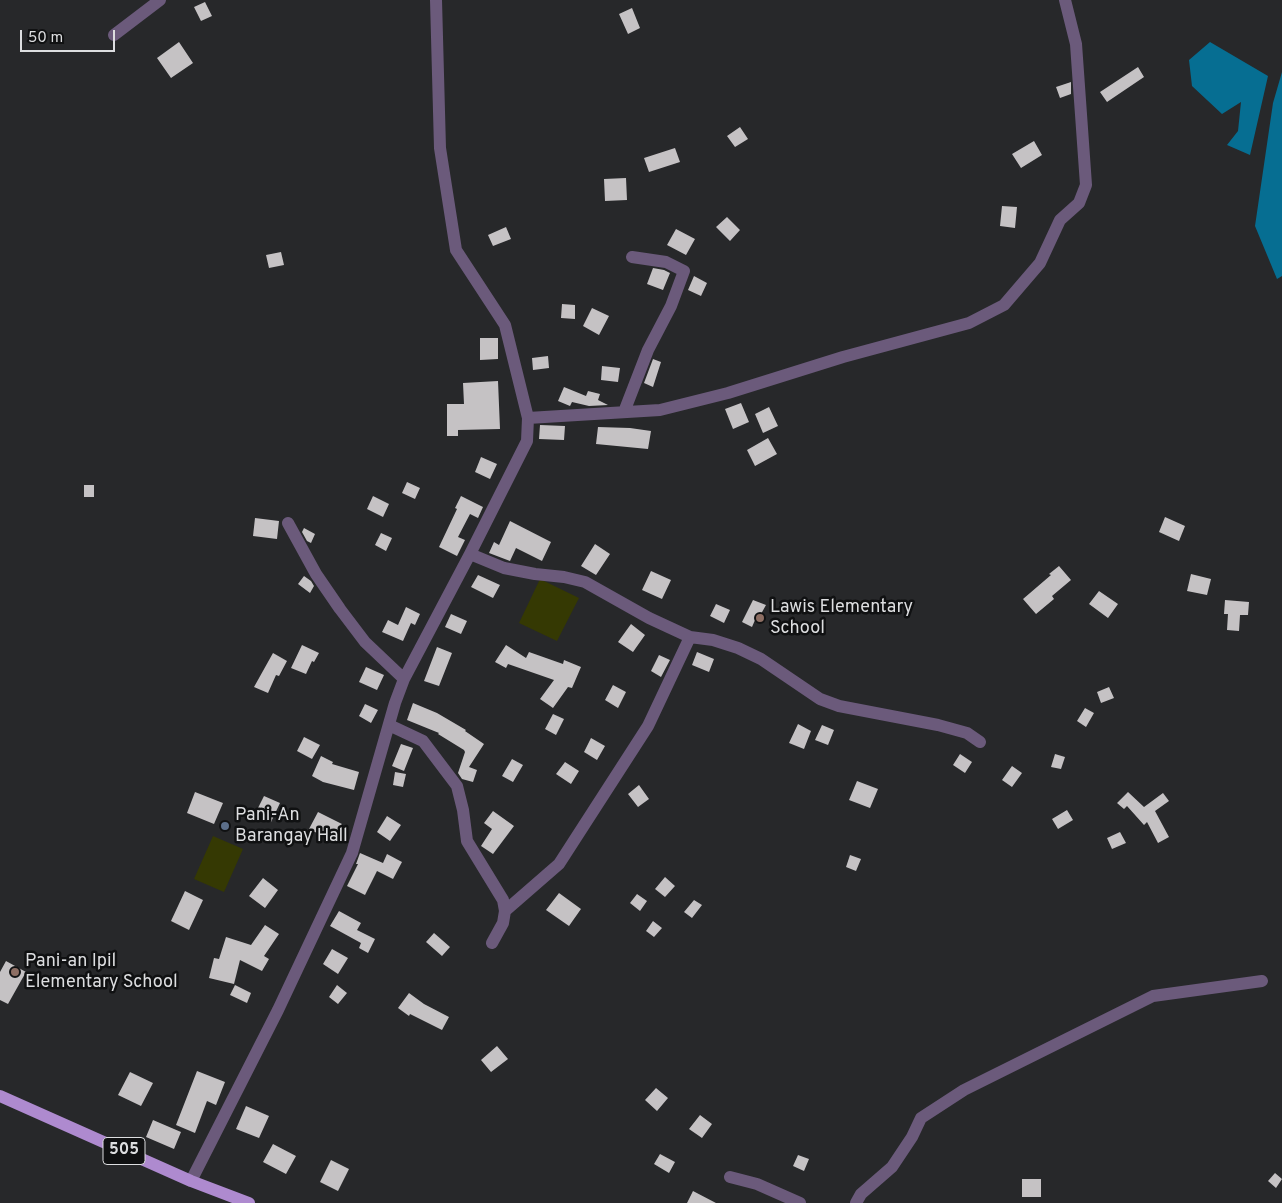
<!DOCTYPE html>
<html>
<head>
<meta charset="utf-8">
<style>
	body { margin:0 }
	#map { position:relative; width:1282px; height:1203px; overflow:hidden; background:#27282a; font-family:Overpass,sans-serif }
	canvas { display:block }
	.scale { position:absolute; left:20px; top:30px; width:95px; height:22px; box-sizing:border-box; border:2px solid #dddee0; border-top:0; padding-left:6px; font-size:15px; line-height:18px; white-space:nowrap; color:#dddee0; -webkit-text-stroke:4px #101112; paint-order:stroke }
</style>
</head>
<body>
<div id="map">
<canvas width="1282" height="1203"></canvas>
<div class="scale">50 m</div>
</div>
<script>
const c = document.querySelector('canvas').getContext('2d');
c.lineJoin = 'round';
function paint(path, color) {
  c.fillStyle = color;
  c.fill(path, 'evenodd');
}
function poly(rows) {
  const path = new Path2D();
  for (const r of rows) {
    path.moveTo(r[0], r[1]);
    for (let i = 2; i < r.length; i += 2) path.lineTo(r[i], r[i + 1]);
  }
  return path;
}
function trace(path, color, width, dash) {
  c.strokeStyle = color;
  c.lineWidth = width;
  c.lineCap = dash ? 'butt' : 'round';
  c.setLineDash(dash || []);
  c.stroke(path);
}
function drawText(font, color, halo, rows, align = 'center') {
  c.font = font + ' Overpass,sans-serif';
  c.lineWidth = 5;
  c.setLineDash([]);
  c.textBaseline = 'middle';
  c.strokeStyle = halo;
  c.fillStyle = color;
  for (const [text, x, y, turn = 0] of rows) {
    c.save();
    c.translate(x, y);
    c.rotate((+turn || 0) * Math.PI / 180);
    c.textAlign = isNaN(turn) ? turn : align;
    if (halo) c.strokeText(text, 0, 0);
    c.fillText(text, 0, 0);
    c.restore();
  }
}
paint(poly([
	[540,579,579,598,557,641,519,623],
	[213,836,243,849,224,892,194,879]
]), '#353903');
paint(poly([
	[1210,42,1268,76,1250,155,1227,145,1238,131,1241,102,1222,114,1192,86,1189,60],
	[1282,72,1282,276,1277,279,1255,226,1273,103]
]), '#066e92');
paint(poly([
	[205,2,212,16,201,21,194,7],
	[632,8,640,28,628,34,619,14],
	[179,42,193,63,171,78,157,58],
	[1138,67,1144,77,1107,102,1100,92],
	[1071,82,1071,94,1060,98,1056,87],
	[740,127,748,139,735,147,727,136],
	[1034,141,1042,155,1021,168,1012,154],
	[675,148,680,162,649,172,644,158],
	[626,178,627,200,605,201,604,179],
	[1002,206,1017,207,1015,228,1000,226],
	[727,217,740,230,730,241,716,227],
	[506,227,511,239,493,246,488,235],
	[676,229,695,239,686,255,667,245],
	[281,252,284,265,269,268,266,255],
	[653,268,664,270,670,273,663,290,647,284],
	[694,276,707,283,701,296,688,290],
	[562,304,575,305,575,319,561,318],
	[592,308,609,316,599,335,583,326],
	[480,338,498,338,498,359,480,360],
	[548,356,549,368,533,370,532,358],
	[653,359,661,362,653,387,644,383],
	[602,366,620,368,618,382,601,380],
	[498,381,500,429,458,430,458,436,447,436,447,404,464,404,463,383],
	[564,387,586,396,588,391,600,394,598,400,608,405,589,406,572,402,570,406,558,401],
	[741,403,749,422,733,429,725,409],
	[769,407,778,426,763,433,755,414],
	[540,425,565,426,564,440,539,439],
	[598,427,630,428,651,431,648,449,596,444],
	[768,438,777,454,755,466,747,450],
	[481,457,497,464,490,479,475,472],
	[407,482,420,488,415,499,402,493],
	[84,485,94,485,94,497,84,497],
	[373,496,389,504,383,517,367,509],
	[461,496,483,507,478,518,470,514,458,537,465,540,457,556,439,547,457,509,455,508],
	[1165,517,1185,526,1179,541,1159,532],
	[255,518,279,521,277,539,253,536],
	[510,521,551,542,542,561,516,548,510,561,489,553,494,542,499,545],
	[304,528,315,534,311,543,307,541,302,532],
	[381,533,392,538,386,551,375,545],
	[595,544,610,554,596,575,581,566],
	[1059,566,1071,580,1052,596,1054,599,1036,614,1023,599,1051,575,1049,574],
	[651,571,671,580,662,599,642,590],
	[1191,574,1211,579,1207,595,1187,591],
	[478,575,500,585,493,598,471,587],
	[304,576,311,581,314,586,310,593,298,584],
	[1099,591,1118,604,1108,618,1089,604],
	[753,600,766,605,761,614,758,613,752,627,742,622],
	[1225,600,1249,602,1248,615,1240,615,1239,631,1227,630,1228,614,1224,614],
	[716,604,730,610,724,623,710,616],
	[406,607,420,614,415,625,411,623,403,641,382,632,388,620,398,625],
	[451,614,467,621,461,634,445,627],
	[631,624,645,635,633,652,618,642],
	[302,645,319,653,314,662,312,661,306,674,291,668],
	[506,645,526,658,529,652,563,664,564,660,581,667,572,688,568,687,553,708,540,699,554,680,508,664,506,668,495,662],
	[437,647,452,653,439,686,424,681],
	[697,652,714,659,709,672,692,665],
	[273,653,287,661,279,676,276,675,268,693,254,687],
	[659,655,670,660,661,677,651,671],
	[366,667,384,675,377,690,359,682],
	[613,685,626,692,618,708,605,700],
	[1109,687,1114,698,1101,703,1097,692],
	[413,703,437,713,466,730,465,731,484,744,469,767,477,770,473,782,462,779,458,773,465,752,464,750,438,734,439,733,407,720],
	[365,704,378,710,371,723,359,716],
	[1085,708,1094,713,1086,727,1077,721],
	[553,714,564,719,556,735,545,729],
	[798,724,811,731,804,749,789,743],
	[822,725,834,730,828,745,815,740],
	[304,737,320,745,312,759,297,751],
	[591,738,605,746,597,760,584,752],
	[401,744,413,748,404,771,392,766],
	[960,754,972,762,965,773,953,765],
	[1055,754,1065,757,1061,769,1051,767],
	[321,756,333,762,332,764,359,772,354,790,323,782,312,776],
	[512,759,523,765,513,782,502,776],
	[565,762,579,771,571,784,556,774],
	[1012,766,1022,773,1012,787,1002,780],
	[395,772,406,774,403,787,393,785],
	[857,781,878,789,870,808,849,800],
	[639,785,649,799,638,807,628,794],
	[195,792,223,803,214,824,187,813],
	[1128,792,1144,807,1163,793,1169,801,1155,811,1169,837,1158,843,1147,822,1144,825,1127,806,1124,809,1117,803],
	[264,796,280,803,271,822,255,814],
	[1067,810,1073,820,1058,829,1052,819],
	[493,811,514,826,493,854,481,846,492,829,484,823],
	[318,812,342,824,333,841,309,829],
	[387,816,401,825,390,841,377,832],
	[1120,832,1126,843,1112,849,1107,838],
	[360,853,383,863,387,854,402,862,393,879,377,871,365,895,347,886,358,864,356,864],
	[850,855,861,859,856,871,846,867],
	[665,877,675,886,665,897,655,889],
	[263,878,278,890,265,908,249,896],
	[185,891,203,900,189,930,171,921],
	[559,893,581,909,569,926,546,910],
	[637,894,647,901,640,911,630,903],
	[694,900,702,905,692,918,684,912],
	[339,911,361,923,357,930,375,939,368,953,359,948,361,943,330,926],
	[653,921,662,928,654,937,646,931],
	[265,925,279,934,264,956,269,959,262,971,240,960,234,984,209,978,214,958,219,959,226,937,251,945],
	[434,933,450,947,442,956,426,942],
	[332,949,348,958,338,974,323,964],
	[6,961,26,972,8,1004,0,1000,0,972],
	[235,985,251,993,247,1003,230,995],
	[337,985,347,993,338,1004,329,997],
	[409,993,424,1004,449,1017,442,1030,410,1014,409,1016,398,1008],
	[497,1046,508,1059,491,1072,481,1060],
	[197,1071,225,1082,216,1105,207,1101,195,1133,176,1125],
	[130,1072,153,1083,141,1106,118,1095],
	[656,1088,668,1098,657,1111,645,1100],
	[246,1106,269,1116,259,1138,236,1129],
	[700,1115,712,1124,702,1138,689,1129],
	[153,1120,181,1132,174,1149,146,1137],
	[273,1144,296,1156,286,1174,263,1162],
	[660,1154,675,1162,669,1173,654,1164],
	[798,1155,809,1159,804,1171,793,1166],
	[331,1160,349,1169,338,1191,320,1182],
	[1275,1173,1282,1179,1276,1188,1268,1181],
	[1022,1179,1041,1179,1041,1197,1022,1197],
	[693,1191,716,1203,687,1203]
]), '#c5c2c4');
trace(poly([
	[114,35,160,0],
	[624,412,648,350,671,306,684,271,666,262,632,257],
	[528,418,660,410,728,393,843,357,969,323,1004,305,1040,263,1060,220,1079,203,1086,185,1076,44,1065,0],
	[288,523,316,574,340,609,365,642,404,679],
	[470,554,504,568,535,574,564,577,585,582,649,618,690,637,713,640,738,648,761,659,820,699,839,706,938,725,967,733,980,742],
	[389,725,423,741,457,786,463,810,467,841,503,900,505,911,503,923,492,943],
	[505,911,559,864,648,726,690,637],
	[730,1177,757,1184,800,1203],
	[191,1181,278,1010,352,853,395,703,404,679,470,554,527,441,528,418,505,325,456,250,440,148,436,0],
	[856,1203,861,1194,892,1167,912,1137,921,1118,964,1090,1153,996,1262,981]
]), '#6b5a7b', 12);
trace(poly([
	[0,1096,191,1181,249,1203]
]), '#ae8acf', 12);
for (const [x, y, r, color] of [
	[760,618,5,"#8d6e63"],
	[225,826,5,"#5c6f8a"],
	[15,972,5,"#8d6e63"]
]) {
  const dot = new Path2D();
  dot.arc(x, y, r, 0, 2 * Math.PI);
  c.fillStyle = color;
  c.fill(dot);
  trace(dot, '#101112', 2);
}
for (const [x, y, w] of [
	[124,1151,42]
]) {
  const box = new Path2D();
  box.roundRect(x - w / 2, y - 13.5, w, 27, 4);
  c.fillStyle = '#101112';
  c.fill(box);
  trace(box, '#dddee0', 1);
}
drawText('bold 16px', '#dddee0', null, [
	["505",124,1151]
]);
drawText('18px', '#dddee0', '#101112', [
	["Lawis Elementary",770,608],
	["School",770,629],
	["Pani-An",235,816],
	["Barangay Hall",235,837],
	["Pani-an Ipil",25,962],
	["Elementary School",25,983]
], 'left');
</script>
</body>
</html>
